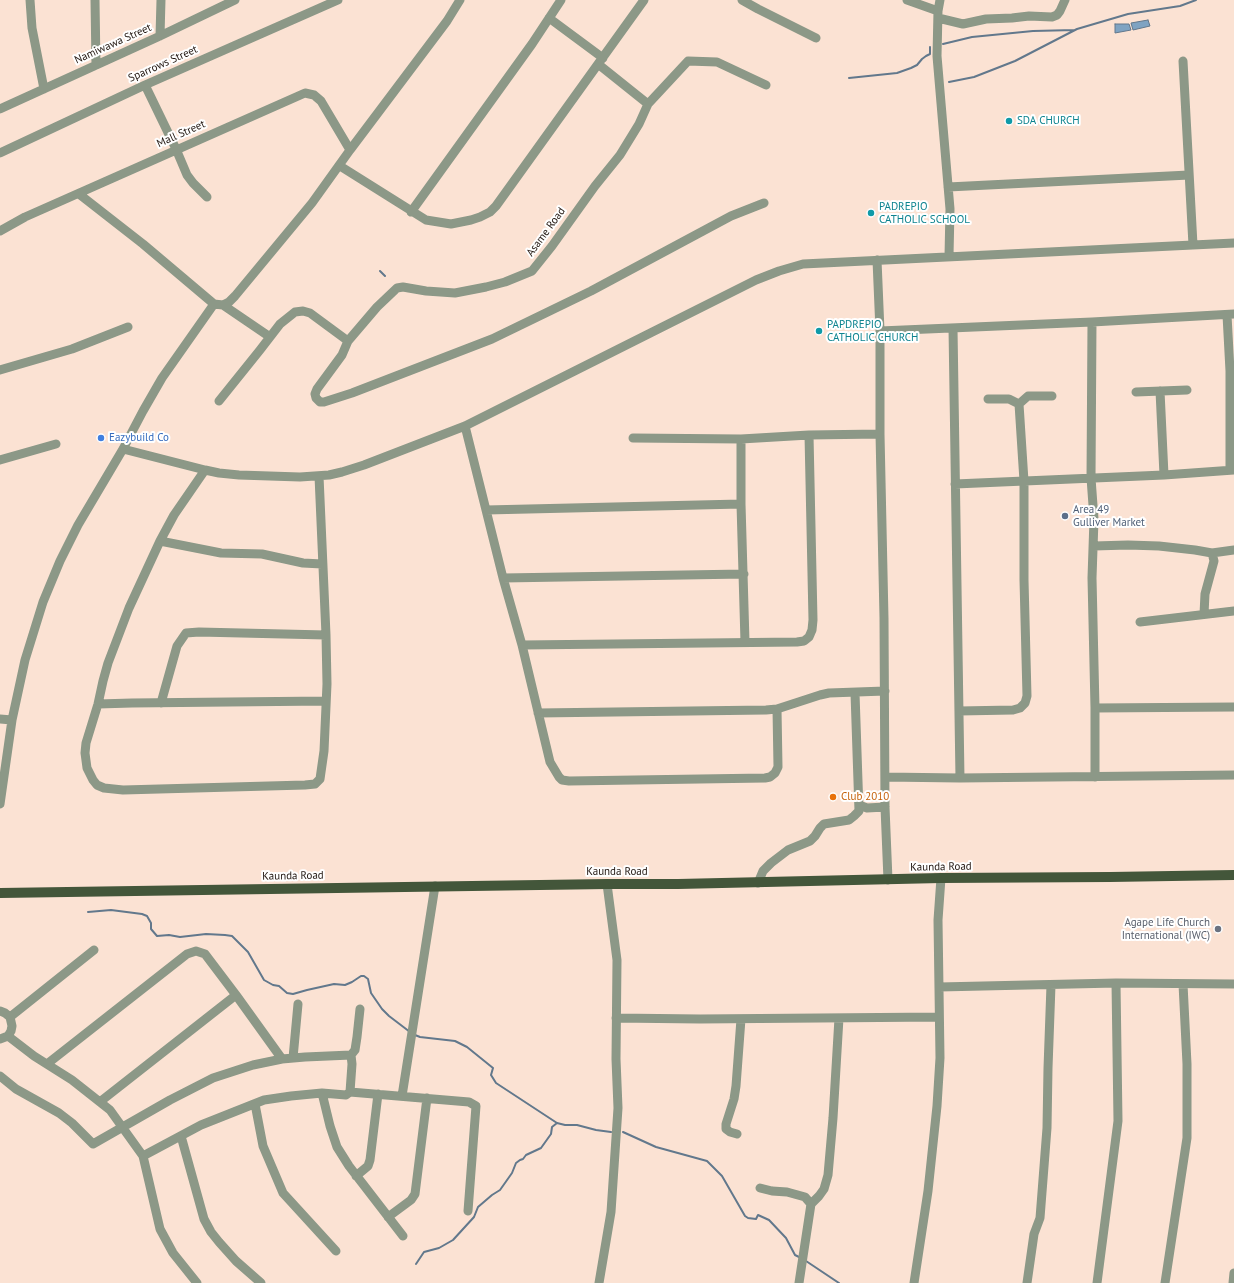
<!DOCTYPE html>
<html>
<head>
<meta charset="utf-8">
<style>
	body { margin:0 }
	canvas { display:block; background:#fbe2d3 }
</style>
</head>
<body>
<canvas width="1234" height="1283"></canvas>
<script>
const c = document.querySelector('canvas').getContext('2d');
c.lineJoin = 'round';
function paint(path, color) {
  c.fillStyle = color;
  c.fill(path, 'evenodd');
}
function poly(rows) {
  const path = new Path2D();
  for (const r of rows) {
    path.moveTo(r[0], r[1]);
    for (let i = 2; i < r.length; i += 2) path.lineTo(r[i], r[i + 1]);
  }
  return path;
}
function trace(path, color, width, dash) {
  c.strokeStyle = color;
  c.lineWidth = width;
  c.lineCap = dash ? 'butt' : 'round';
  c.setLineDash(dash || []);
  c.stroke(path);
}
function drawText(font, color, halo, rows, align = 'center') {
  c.font = font + ' "PT Sans",sans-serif';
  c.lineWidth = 4;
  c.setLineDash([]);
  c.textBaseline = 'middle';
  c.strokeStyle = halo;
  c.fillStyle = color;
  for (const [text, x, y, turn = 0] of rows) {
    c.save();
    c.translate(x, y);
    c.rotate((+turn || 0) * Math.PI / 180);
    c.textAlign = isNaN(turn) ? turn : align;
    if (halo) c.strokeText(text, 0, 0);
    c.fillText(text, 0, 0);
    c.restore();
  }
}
const water = poly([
	[1148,20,1150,26,1133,30,1131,23,1148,20],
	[1115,24,1129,24,1131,30,1115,33,1115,24]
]);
paint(water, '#7fa3c2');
trace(water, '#62788c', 1);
trace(poly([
	[943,44,972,37,1033,31,1075,30],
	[849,78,897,73,911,68,917,65,922,59,926,56,930,54,930,47],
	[949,82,974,77,1015,61,1077,29,1128,14,1180,6,1196,0],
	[380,271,385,276],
	[88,912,111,910,142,914,147,916,151,923,151,929,157,936,169,935,180,937,206,934,225,935,232,936,248,952,264,980,273,985,279,986,287,993,293,994,307,990,334,984,345,985,352,982,361,976,364,976,368,979,371,993,382,1009,389,1016,410,1032],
	[415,1035,420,1037,455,1041,467,1047,493,1068,491,1075,496,1083,557,1123,565,1125,577,1125,596,1130,611,1132],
	[623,1132,656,1147,707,1161,722,1176,745,1216,748,1218,756,1219,758,1215,769,1220,786,1238,795,1255,801,1258],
	[806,1261,839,1283],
	[416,1264,424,1252,439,1248,453,1240,474,1217,478,1207,492,1195,500,1190,512,1173,516,1163,520,1160,523,1159,526,1155,541,1148,551,1134,552,1127,557,1123]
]), '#62788c', 2);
trace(poly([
	[30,0,32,28,44,89],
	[95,0,96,65],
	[742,0,758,9,816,38],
	[907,0,938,11],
	[940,0,938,11,937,56,950,209,949,256],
	[549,18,603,58],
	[938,18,963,24,986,19,1012,18,1029,16,1052,17,1057,15,1060,11,1065,0],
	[160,36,161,0],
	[1183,61,1193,245],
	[145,85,176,149,187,175,193,183,207,197],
	[648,104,688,61,717,62,766,85],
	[0,109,160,36,235,0],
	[0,153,145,85,338,0],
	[340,166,426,220,451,224,471,220,480,217,490,212,496,206,644,0],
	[948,187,1189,175],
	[411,212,532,44,561,0],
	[0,231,25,217,305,93,314,95,321,101,350,150],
	[877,260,880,331,880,434,884,618,885,807,888,880],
	[214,304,223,305,229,302,235,296,312,203,350,150,447,21,460,0],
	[223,305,270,337],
	[1227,315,1230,371,1230,470],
	[1092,322,1091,478,1094,519,1092,578,1095,708,1095,777],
	[953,328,960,778],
	[880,331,1092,322,1234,314],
	[348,341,377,307,397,288,403,287,426,291,455,293,486,287,505,282,532,271,552,246,595,186,620,155,639,124,648,104,598,64],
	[0,370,72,349,128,327],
	[1160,391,1164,475],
	[1136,392,1187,390],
	[219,401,260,350,280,324,295,312,303,311,310,313,348,341,342,355,317,389,315,394,316,398,320,402,324,402,352,393,492,339,591,291,731,216,764,203],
	[1019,404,1028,396,1052,396],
	[465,426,503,578,522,645,550,762,559,777,562,780,569,781,765,778,770,777,775,773,778,767,777,709],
	[633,438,741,439,809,435,880,434],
	[741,439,741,504,745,642],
	[123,449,205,470,219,473,239,475,300,477,329,475,342,472,364,465,465,426,756,280,779,271,803,264,1234,243],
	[0,460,56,444],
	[205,470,174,515,160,541,129,608,108,663,103,681,98,704,86,743,85,753,87,768,93,780,97,785,104,788,123,790,305,785,315,784,320,779,324,751,327,684,326,635,319,476],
	[955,484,1164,475,1234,470],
	[486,510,741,504],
	[160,541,221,553,262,554,303,563,322,564],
	[1094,546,1128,545,1159,546,1195,550,1212,553,1234,550],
	[503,578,744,574],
	[1204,614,1205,594,1214,561,1212,553],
	[1140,622,1234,611],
	[522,645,797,642,804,641,809,637,812,630,813,620,809,435],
	[161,703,177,646,186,633,199,632,326,635],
	[98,704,132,703,326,701],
	[1095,708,1234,707],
	[959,711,1013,710,1020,708,1025,703,1027,696,1024,580,1024,481,1019,404,1009,399,988,399],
	[538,713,766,710,777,709,820,695,829,693,885,691],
	[0,719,12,720],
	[885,777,960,778,1234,775],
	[0,804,12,720,25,660,43,602,60,561,78,525,123,449,143,411,162,378,214,304,143,244,79,194],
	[859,805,867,808,885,807],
	[758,883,763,871,771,863,788,850,810,841,815,836,820,828,824,824,849,820,854,816,859,811,855,693],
	[939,987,1116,983,1234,984],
	[0,1011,5,1013,10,1017,12,1026,11,1031,8,1036,0,1039],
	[10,1017,94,950],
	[616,1018,700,1019,939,1017],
	[8,1036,34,1056,72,1080,110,1110,143,1156,160,1229,173,1253,197,1283],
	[293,1058,298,1004],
	[47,1064,187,954,196,951,205,954,236,995,282,1059],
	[0,1076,16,1089,59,1113,72,1123,93,1144,170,1100,213,1078,253,1065,282,1059,305,1057,351,1055,355,1050,357,1037,360,1009],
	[350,1092,469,1102,476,1106,468,1211],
	[322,1093,330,1126,337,1147,349,1166,403,1236],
	[402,1096,435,886],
	[101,1101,236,995],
	[255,1104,263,1146,283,1193,336,1251],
	[737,1134,730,1132,726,1129,726,1124,734,1099,736,1086,741,1019],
	[181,1136,204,1219,211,1232,219,1242,236,1261,261,1283],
	[143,1156,201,1125,264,1100,291,1096,322,1093,346,1095,350,1092,352,1064,351,1055],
	[356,1176,368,1166,370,1160,378,1094],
	[760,1188,772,1191,787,1192,805,1197,811,1204,819,1196,824,1189,828,1175,833,1118,839,1018],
	[388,1217,411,1200,415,1194,427,1098],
	[599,1283,611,1212,618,1108,616,1059,617,960,607,884],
	[799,1283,811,1204],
	[914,1283,928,1191,937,1106,940,1058,938,920,941,878],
	[1027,1283,1034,1234,1040,1218,1047,1128,1048,1068,1051,985],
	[1097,1283,1118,1121,1116,983],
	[1165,1283,1187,1138,1187,1064,1183,984],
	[1233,1283,1234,1273]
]), '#8c9887', 9);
trace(poly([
	[0,893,607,884,678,884,941,878,1110,877,1234,875]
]), '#43563a', 10);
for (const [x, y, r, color] of [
	[1009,121,4,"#0f9aa8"],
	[871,213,4,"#0f9aa8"],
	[819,331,4,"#0f9aa8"],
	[101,438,4,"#3f7fe0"],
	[1065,516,4,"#5c6f8a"],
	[833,797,4,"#e8710a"],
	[1218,929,4,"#6b7280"]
]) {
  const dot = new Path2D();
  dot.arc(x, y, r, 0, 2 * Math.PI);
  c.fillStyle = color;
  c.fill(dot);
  trace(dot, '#fff', 1.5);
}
drawText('11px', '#20150f', '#fff', [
	["Namiwawa Street",113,44,-24],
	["Sparrows Street",163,64,-24],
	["Mall Street",181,134,-24],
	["Asame Road",546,232,-54],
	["Kaunda Road",941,867,-1],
	["Kaunda Road",617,872],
	["Kaunda Road",293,876,-1]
]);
drawText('11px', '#0d838f', '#fff', [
	["SDA CHURCH",1017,121],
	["PADREPIO",879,207],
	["CATHOLIC SCHOOL",879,220],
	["PAPDREPIO",827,325],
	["CATHOLIC CHURCH",827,338]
], 'left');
drawText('11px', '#366cbe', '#fff', [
	["Eazybuild Co",109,438]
], 'left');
drawText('11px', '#4e5e75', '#fff', [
	["Area 49",1073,510],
	["Gulliver Market",1073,523]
], 'left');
drawText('11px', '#c56008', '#fff', [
	["Club 2010",841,797]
], 'left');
drawText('11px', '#5b616d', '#fff', [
	["Agape Life Church",1210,923],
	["International (IWC)",1210,936]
], 'right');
</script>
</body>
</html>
